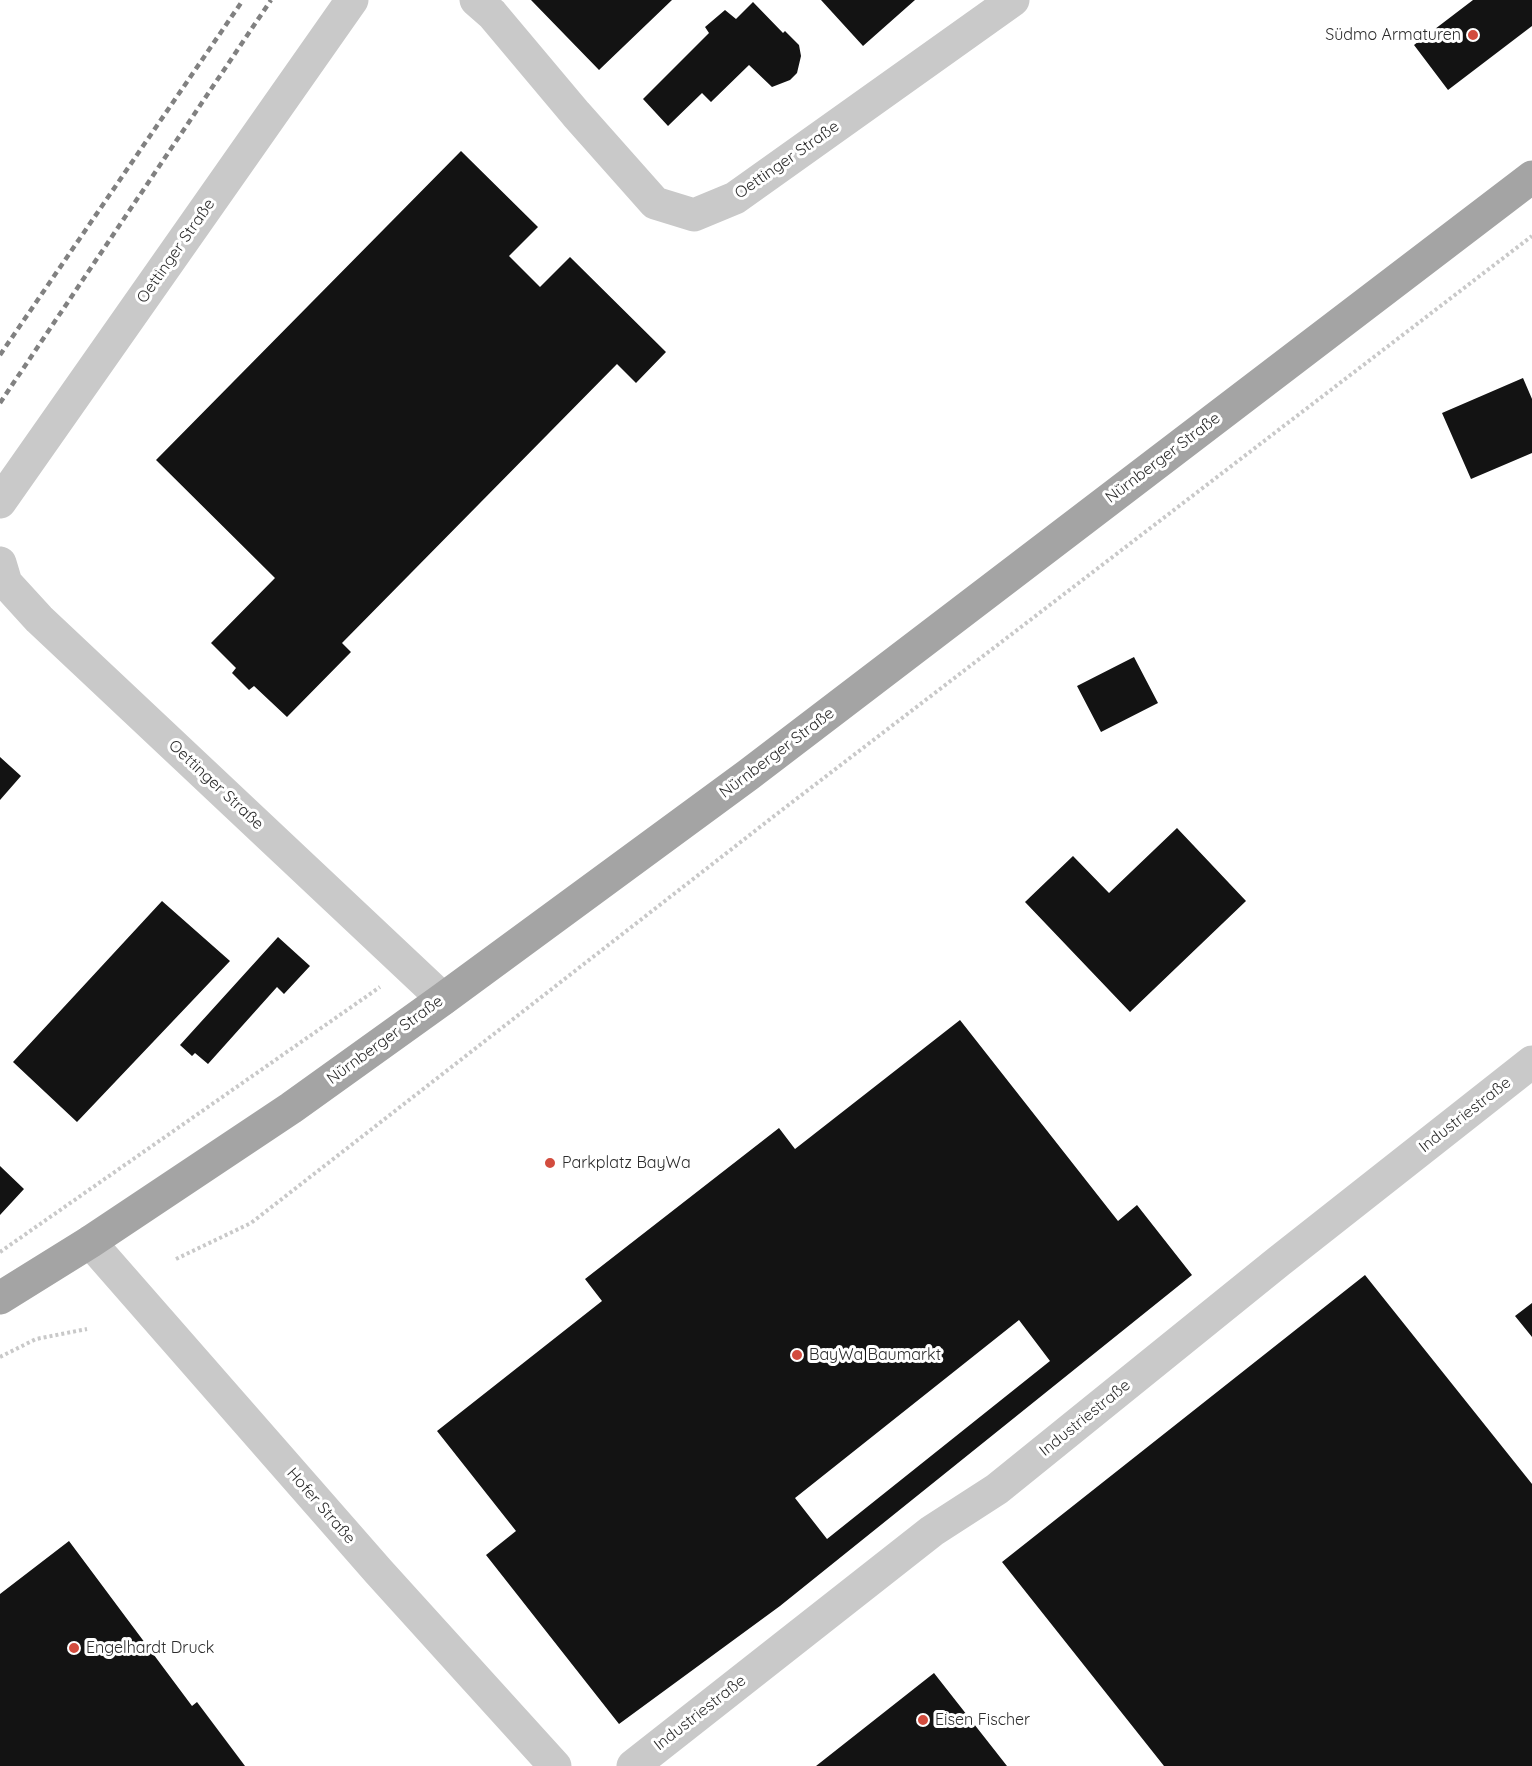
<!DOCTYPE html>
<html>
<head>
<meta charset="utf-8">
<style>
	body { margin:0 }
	canvas { display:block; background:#fff }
</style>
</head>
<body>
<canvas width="1532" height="1766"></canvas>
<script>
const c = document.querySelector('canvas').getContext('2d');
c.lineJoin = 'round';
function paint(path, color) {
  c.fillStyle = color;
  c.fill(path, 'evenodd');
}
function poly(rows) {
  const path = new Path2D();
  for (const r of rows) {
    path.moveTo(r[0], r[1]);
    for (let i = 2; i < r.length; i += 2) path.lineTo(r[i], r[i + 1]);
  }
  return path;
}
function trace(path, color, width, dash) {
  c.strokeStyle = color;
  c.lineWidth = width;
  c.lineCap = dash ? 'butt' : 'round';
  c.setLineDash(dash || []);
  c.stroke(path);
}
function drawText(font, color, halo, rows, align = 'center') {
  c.font = font + ' Quicksand,sans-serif';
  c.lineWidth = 6;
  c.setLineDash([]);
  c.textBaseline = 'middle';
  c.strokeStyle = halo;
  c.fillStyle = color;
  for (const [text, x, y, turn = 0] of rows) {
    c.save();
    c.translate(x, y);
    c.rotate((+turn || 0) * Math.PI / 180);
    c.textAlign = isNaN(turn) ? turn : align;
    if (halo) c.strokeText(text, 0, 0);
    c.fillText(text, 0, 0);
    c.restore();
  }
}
paint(poly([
	[531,0,672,0,599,70],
	[821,0,915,0,863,46],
	[1473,0,1532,0,1532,26,1448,90,1414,45],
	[753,2,783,33,785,31,799,45,801,56,797,73,790,80,772,87,749,65,711,102,702,93,668,126,643,99,709,33,705,27,725,10,736,19],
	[461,151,538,227,509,256,540,287,570,257,666,352,636,383,617,364,342,643,351,652,287,717,254,686,249,690,232,673,236,668,211,643,275,578,156,460],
	[1523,378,1532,399,1532,453,1471,479,1442,413],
	[1134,657,1158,703,1101,732,1077,686],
	[0,757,21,776,0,800],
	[1177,828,1246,901,1130,1012,1025,902,1073,856,1109,893],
	[162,901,230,961,77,1122,13,1062],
	[278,937,310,966,284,994,277,987,208,1064,195,1053,192,1056,180,1045],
	[960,1020,1118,1221,1137,1205,1192,1275,780,1606,619,1724,486,1555,516,1531,437,1431,602,1301,585,1279,779,1128,795,1149],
	[1019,1320,1050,1361,827,1539,795,1498],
	[0,1166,24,1189,0,1215],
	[1365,1275,1532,1484,1532,1766,1164,1766,1002,1562],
	[1532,1303,1532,1337,1515,1316],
	[69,1541,192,1706,197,1702,245,1766,0,1766,0,1594],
	[934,1673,1007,1766,816,1766]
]), '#131313');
trace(poly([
	[0,1252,380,987],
	[176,1259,251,1223,778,813,1532,236],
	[0,1357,36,1339,87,1329]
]), '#c9c9c9', 4, [3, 3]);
trace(poly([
	[476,0,492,14,576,114,655,203,694,215,735,198,1013,0],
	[0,502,352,0],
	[0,563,6,583,39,619,443,999],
	[90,1242,379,1572,555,1766],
	[633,1766,932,1531,997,1489,1278,1262,1532,1062]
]), '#c9c9c9', 33);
trace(poly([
	[0,1298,90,1242,291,1108,443,999,748,775,1532,177]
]), '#a4a4a4', 33);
trace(poly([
	[0,355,243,0],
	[0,403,271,0]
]), '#818181', 4.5, [6, 4.5]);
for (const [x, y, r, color] of [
	[1473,35,6,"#d24c3e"],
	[550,1163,6,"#d24c3e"],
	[797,1355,6,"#d24c3e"],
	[74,1648,6,"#d24c3e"],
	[923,1720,6,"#d24c3e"]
]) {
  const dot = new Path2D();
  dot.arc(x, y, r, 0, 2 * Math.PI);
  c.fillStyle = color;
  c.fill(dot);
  trace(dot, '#fff', 2);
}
drawText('16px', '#2c2c2c', '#fff', [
	["Südmo Armaturen",1461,35,"right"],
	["Parkplatz BayWa",562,1163],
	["BayWa Baumarkt",809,1355],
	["Engelhardt Druck",86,1648],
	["Eisen Fischer",935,1720]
], 'left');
drawText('16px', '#2c2c2c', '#fff', [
	["Oettinger Straße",787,160,-35],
	["Oettinger Straße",176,251,-55],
	["Nürnberger Straße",1163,458,-37],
	["Nürnberger Straße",777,753,-37],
	["Oettinger Straße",216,785,43],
	["Nürnberger Straße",385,1040,-36],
	["Industriestraße",1465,1115,-38],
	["Industriestraße",1085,1418,-39],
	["Hofer Straße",321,1506,49],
	["Industriestraße",700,1713,-38]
]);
</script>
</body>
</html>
